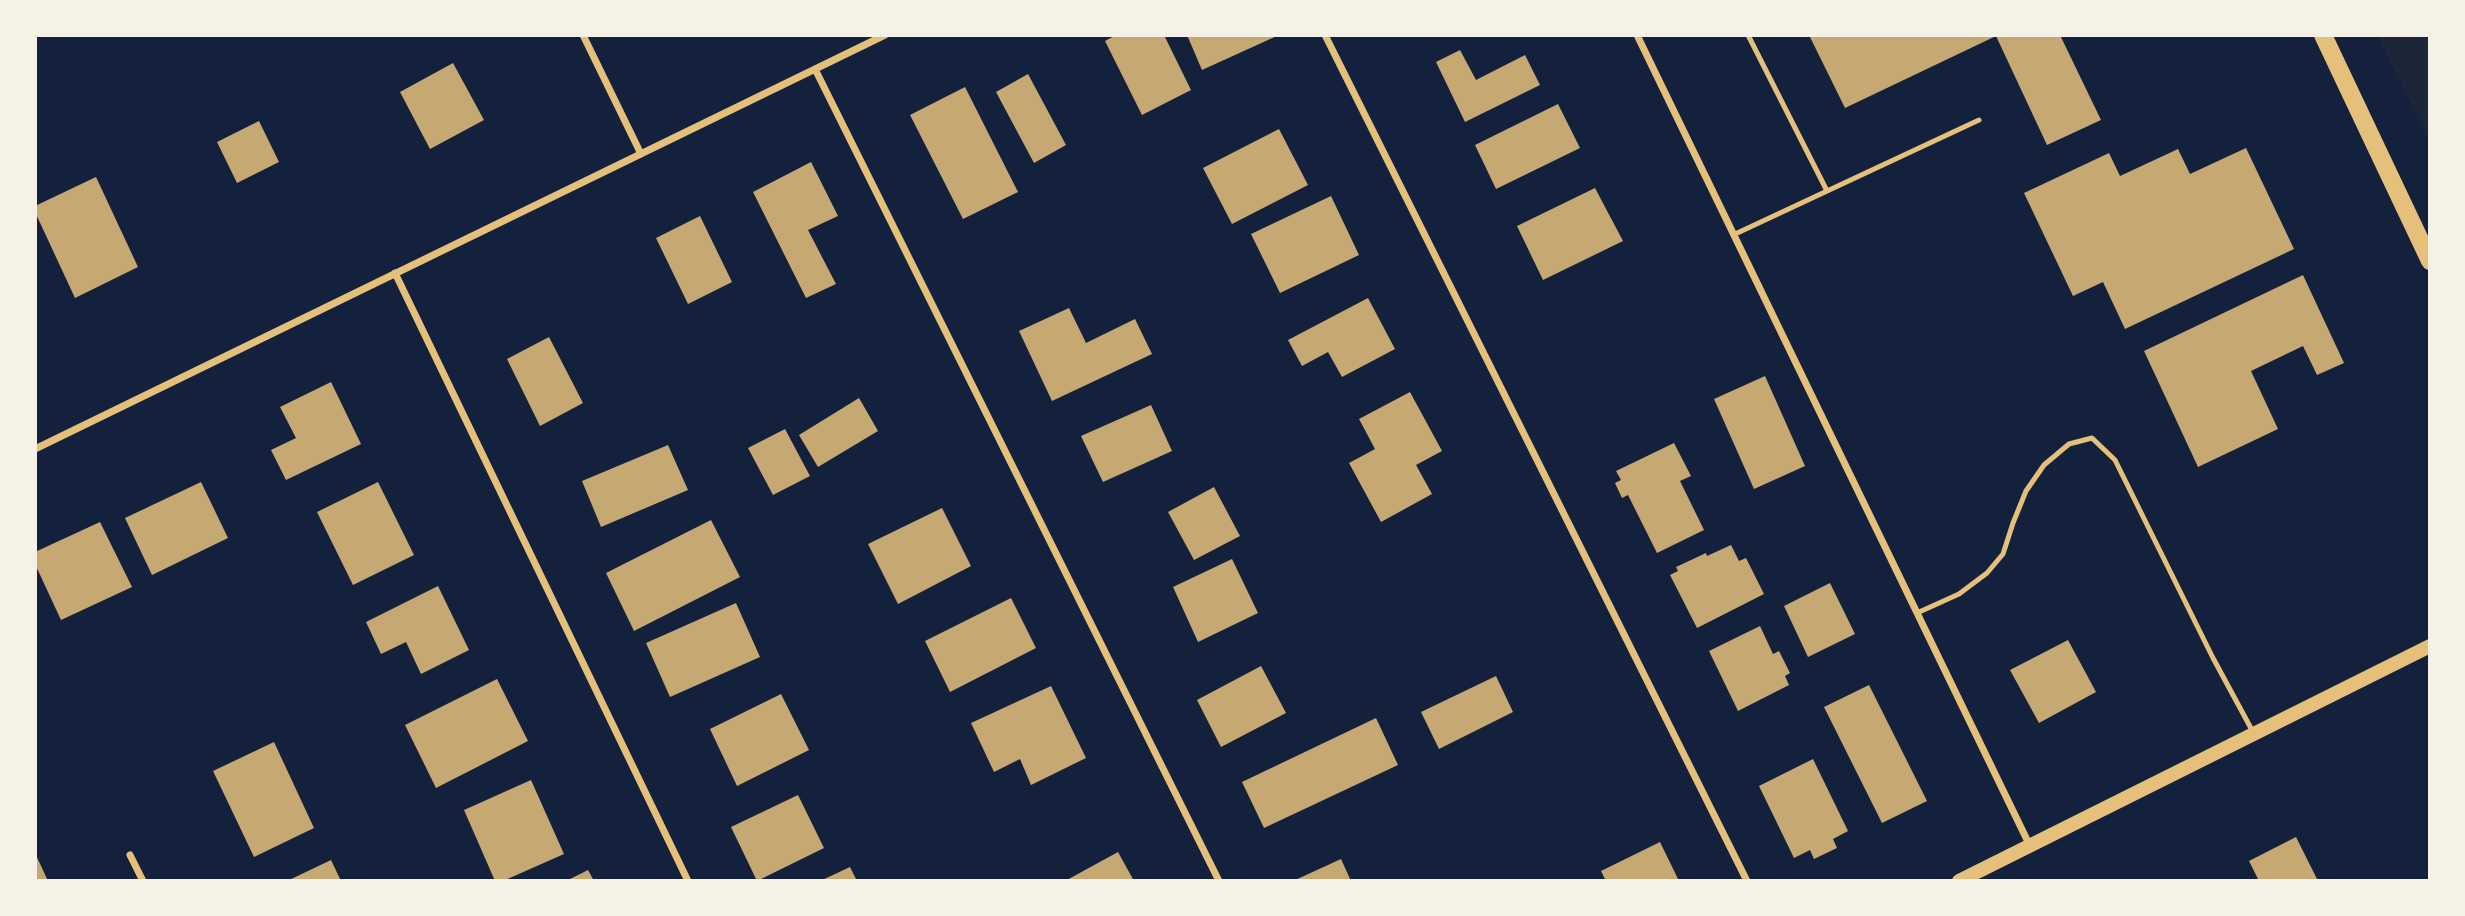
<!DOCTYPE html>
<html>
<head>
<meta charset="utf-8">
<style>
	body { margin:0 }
	#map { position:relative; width:2465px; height:916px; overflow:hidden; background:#14213d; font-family:Commissioner,sans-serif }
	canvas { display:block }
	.frame { position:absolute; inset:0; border:37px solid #f6f1e7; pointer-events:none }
</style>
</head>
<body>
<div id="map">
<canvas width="2465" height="916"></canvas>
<div class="frame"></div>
</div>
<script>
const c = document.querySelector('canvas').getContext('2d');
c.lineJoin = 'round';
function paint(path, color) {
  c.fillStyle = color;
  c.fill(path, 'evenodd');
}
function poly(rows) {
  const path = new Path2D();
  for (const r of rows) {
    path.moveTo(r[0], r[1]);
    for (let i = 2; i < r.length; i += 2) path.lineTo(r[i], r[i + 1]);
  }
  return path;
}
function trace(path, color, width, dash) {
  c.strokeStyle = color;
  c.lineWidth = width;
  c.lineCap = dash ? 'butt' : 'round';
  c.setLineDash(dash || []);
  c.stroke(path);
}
paint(poly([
	[2377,35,2430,35,2430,143]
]), '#1d2539');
paint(poly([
	[1116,35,1164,35,1191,90,1142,115,1105,41],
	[1187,35,1279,35,1202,70],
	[1809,35,2060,35,2101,120,2047,145,1996,36,1845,108],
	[1460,50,1476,80,1525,55,1540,85,1465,122,1436,62],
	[453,63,484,120,430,149,400,92],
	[1028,74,1066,145,1034,163,996,92],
	[965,87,1018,192,963,219,910,115],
	[1558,104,1580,148,1496,189,1475,145],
	[259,121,279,162,237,183,217,142],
	[1279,129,1308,185,1232,224,1203,168],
	[2246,148,2294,249,2125,329,2103,282,2073,296,2024,193,2109,153,2120,176,2178,149,2190,174],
	[811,162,838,216,808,230,836,284,806,298,753,192],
	[96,177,138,267,75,298,35,212,35,206],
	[1595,188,1623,241,1543,280,1517,226],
	[1331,196,1359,255,1280,293,1251,234],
	[700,216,732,282,688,304,656,238],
	[2303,275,2344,363,2317,375,2303,346,2251,371,2278,429,2198,467,2144,351],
	[1368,298,1395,349,1342,377,1328,352,1302,366,1288,340],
	[1069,308,1086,343,1135,319,1152,354,1052,401,1019,331],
	[549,337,583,403,540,426,507,359],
	[1765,376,1805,466,1754,489,1714,399],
	[331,382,361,444,286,480,271,450,296,438,280,407],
	[1410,392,1442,451,1416,465,1432,494,1381,522,1349,463,1375,449,1359,419],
	[859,398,878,431,818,467,799,435],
	[1151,405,1172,451,1103,482,1081,436],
	[785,429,810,476,773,495,748,448],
	[1674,443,1691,476,1680,481,1704,530,1657,553,1628,495,1622,498,1615,483,1621,480,1616,471],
	[668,445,688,490,601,527,582,481],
	[201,482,228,538,152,575,125,518],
	[378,482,414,555,353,585,317,512],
	[1214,487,1240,536,1194,560,1168,512],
	[942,508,971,566,898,604,868,544],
	[711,520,740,577,634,631,606,573],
	[100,522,132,587,61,620,35,564,35,552],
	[1731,545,1739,561,1746,558,1764,594,1697,628,1670,575,1678,571,1676,567,1706,553,1707,556],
	[1232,559,1258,613,1198,642,1173,587],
	[1830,583,1855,634,1808,657,1784,606],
	[438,586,469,650,421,674,406,642,381,654,366,622],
	[1011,598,1036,648,950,692,925,641],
	[736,603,760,657,670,697,646,643],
	[1760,626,1773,654,1779,651,1790,673,1785,676,1789,685,1738,711,1709,651],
	[2068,640,2096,692,2039,723,2010,670],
	[1261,666,1286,713,1221,747,1197,700],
	[1496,676,1513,712,1439,749,1421,712],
	[497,679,528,741,436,788,405,725],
	[1869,685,1927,801,1882,823,1824,707],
	[1051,686,1086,758,1031,785,1020,759,994,772,971,723],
	[781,694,809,750,737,786,710,729],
	[1376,718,1398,765,1264,828,1242,782],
	[274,742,314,828,254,857,213,771],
	[1813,759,1848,831,1833,839,1837,848,1814,859,1810,850,1794,858,1759,786],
	[531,780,564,854,503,881,495,881,464,810],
	[798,795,824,848,757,881,731,827],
	[2296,837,2318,881,2259,881,2249,861],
	[1660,842,1679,881,1606,881,1601,871],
	[1118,852,1134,881,1065,881],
	[35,853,48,881,35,881],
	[1341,859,1351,881,1293,881],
	[331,860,341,881,287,881],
	[850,867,857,881,820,881],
	[588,870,594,881,566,881]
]), '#c6a872');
trace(poly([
	[1748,35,1827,191],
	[1733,235,1979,120],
	[1917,613,1959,594,1987,573,2003,554,2013,523,2026,491,2044,465,2069,444,2092,438,2115,460,2213,658,2253,732]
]), '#e5c07b', 5);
trace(poly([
	[583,35,641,154],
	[1325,35,1747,881],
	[1637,35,2030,846],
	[815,69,1219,881],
	[395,273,688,881],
	[35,449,885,35],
	[130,855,143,881]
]), '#e5c07b', 7);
trace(poly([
	[1959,881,2430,646]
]), '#e5c07b', 14);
trace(poly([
	[2323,35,2430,261]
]), '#e5c07b', 18);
</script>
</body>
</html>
